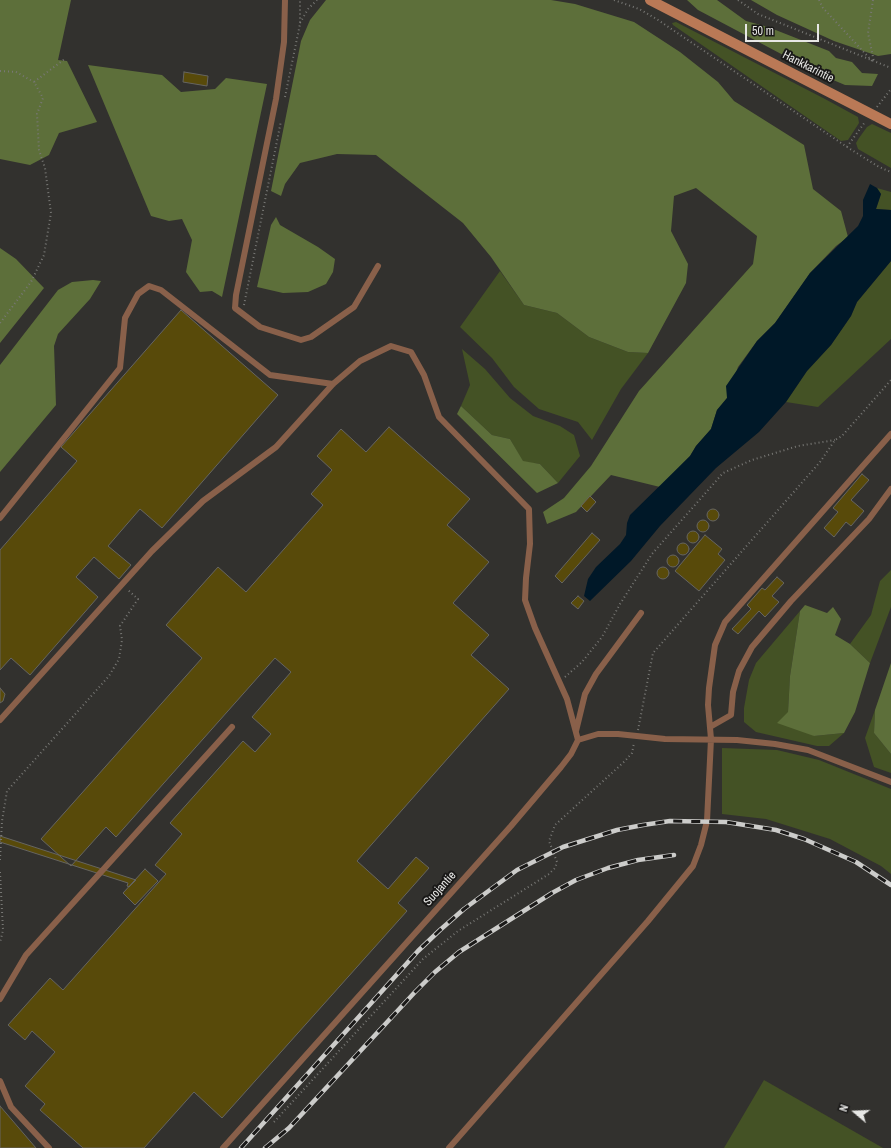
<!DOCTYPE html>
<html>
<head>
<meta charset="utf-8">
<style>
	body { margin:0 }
	#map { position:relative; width:891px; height:1148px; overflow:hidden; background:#32312e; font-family:"Archivo Narrow",sans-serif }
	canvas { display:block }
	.north { position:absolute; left:835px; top:1092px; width:40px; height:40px; -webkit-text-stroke:3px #1a1918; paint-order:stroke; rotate:289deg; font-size:11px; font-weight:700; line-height:16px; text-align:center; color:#e7e7e5 }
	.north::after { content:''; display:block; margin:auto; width:14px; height:18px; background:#e7e7e5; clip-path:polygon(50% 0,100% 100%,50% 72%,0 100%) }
	.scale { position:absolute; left:745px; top:24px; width:74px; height:18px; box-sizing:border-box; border:2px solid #e7e7e5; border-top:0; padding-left:5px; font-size:12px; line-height:14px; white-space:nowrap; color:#e7e7e5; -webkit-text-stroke:3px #1a1918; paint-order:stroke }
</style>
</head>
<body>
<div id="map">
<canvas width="891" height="1148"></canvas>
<div class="north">N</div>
<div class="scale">50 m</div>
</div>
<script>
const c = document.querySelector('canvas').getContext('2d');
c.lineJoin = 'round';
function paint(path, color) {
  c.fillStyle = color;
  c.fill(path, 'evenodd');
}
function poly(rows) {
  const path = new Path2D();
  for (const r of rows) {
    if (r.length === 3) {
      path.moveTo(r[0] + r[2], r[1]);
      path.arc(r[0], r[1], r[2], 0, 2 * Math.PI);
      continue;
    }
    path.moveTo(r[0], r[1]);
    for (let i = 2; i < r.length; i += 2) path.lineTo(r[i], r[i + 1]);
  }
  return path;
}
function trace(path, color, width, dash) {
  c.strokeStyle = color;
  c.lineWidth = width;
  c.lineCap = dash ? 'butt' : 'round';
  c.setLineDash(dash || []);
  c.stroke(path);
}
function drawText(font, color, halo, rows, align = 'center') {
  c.font = font + ' "Archivo Narrow",sans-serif';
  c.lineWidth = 4;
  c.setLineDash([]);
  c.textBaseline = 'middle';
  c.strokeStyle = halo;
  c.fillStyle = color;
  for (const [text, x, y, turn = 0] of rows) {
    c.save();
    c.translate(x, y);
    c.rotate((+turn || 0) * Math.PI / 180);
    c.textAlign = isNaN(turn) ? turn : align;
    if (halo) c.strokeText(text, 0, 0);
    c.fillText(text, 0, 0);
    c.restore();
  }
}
paint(poly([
	[676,22,825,99,858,117,859,123,848,140,841,141,673,25,672,23],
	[872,124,891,133,891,168,858,149,856,143,859,138,867,127],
	[877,188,891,192,891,210,876,209,881,194],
	[891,261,891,339,818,407,786,402,807,371,831,345,851,316,857,302],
	[500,271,524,305,557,313,589,337,628,352,648,353,621,389,592,440,578,422,539,409,514,387,492,358,460,327],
	[462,349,485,369,510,398,533,416,560,426,574,435,580,456,558,483,540,464,523,462,510,439,492,435,461,406,470,385],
	[891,570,891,607,870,663,850,644,871,615,880,581],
	[800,611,790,676,788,712,814,736,844,733,829,746,817,746,756,732,744,722,744,708,749,680,756,663],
	[875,710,874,733,891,754,891,773,874,767,865,738],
	[722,748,777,750,819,760,891,789,891,874,881,866,830,839,766,819,722,814],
	[764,1080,883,1148,724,1148]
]), '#445225');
paint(poly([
	[0,0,71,0,58,60,67,61,97,122,59,133,49,155,30,165,0,159],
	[326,0,551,0,575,4,634,22,680,52,718,82,734,101,804,145,813,189,841,211,848,237,836,246,810,273,775,323,757,341,738,367,727,398,717,410,711,429,696,446,690,456,660,487,611,475,576,512,547,524,543,512,564,498,591,466,639,391,753,264,757,236,696,188,674,196,671,231,688,264,686,283,648,353,628,352,589,337,557,313,524,305,491,257,463,223,376,155,337,154,300,163,285,184,281,196,271,191,301,41,310,20],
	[687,0,717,0,746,21,768,27,829,51,836,58,852,62,862,73,878,74,872,86,845,85,819,74,698,10],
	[751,0,891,0,891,54,878,56,834,41,777,15],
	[88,65,162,75,181,92,215,89,226,78,267,84,222,297,212,291,200,292,186,272,192,240,182,219,169,221,151,216],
	[276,217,280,225,318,247,335,259,333,272,326,284,308,292,283,293,257,287,271,225],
	[0,248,16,259,44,288,0,343],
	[93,280,101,281,90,299,58,334,54,346,56,405,0,472,0,365,58,290,72,282],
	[461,406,492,435,510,439,523,461,540,464,558,483,537,493,457,414],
	[805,605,827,613,833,607,841,619,835,635,850,644,870,663,855,712,844,733,814,736,777,723,788,712,790,676,800,611],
	[891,663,891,754,874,733,875,710]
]), '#5d6f3a');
paint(poly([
	[870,184,877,188,881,194,876,209,891,210,891,261,857,302,851,316,831,345,807,371,786,402,759,432,716,468,660,526,631,561,590,601,584,596,588,579,596,567,620,544,626,535,627,523,630,515,690,456,696,446,711,429,717,410,727,398,726,386,757,341,775,323,810,273,858,226,863,216,863,200]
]), '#001828');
const building = poly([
	[184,72,208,76,207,86,183,82,184,72],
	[181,310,278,395,162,528,140,509,108,546,131,565,119,579,94,557,76,577,98,597,30,675,11,658,0,670,0,550,77,461,61,447,181,310],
	[389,427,470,499,447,525,489,562,453,603,489,635,471,655,509,689,357,861,388,889,416,857,429,868,398,903,407,911,222,1118,194,1092,144,1148,83,1148,40,1110,45,1104,25,1086,55,1052,32,1031,25,1040,8,1025,50,978,63,990,166,874,155,865,182,834,170,823,243,741,255,752,271,734,252,717,291,672,275,658,116,837,106,827,71,866,41,839,202,658,166,625,218,567,246,592,323,505,311,494,332,470,317,456,341,429,366,452,389,427],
	[862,474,869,480,851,500,864,511,851,526,846,522,834,537,824,528,838,512,833,508,862,474],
	[590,496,596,502,587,512,581,506,590,496],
	[713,515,6],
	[703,526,6],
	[693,537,6],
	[592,533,600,540,562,583,555,576,592,533],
	[705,535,722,549,718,554,725,560,699,591,675,571,705,535],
	[683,549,6],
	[673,561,6],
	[663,573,6],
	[777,577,784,583,772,596,779,602,765,617,759,611,738,634,732,629,751,609,747,605,762,588,765,590,777,577],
	[578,596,584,601,578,609,571,603,578,596],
	[0,688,5,694,3,701,0,703,0,688],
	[0,836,136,880,129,887,127,886,128,883,0,842,0,836],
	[145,869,158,881,135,905,123,893,145,869],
	[0,1106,36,1148,0,1148,0,1106]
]);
paint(building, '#584a0a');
trace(building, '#666561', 1);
trace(poly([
	[614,0,639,9,658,20,847,147,879,167,891,172],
	[738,0,758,14,891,68],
	[819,0,823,8,873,62],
	[873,0,868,33,874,62],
	[300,23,308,9,317,0],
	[0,71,16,72,34,82],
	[285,97,300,24,300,0],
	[877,107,891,89],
	[847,147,865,122],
	[244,305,281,121],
	[0,323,31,282,44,255,51,213,45,168,39,150,37,114,43,98,34,82,66,58],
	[565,677,582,662,602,637,620,604,652,554,723,473,752,460,798,446,835,440],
	[638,730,653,653,820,462,835,440,842,436,891,380],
	[0,860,2,821,7,791,109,676,119,659,122,640,120,626,138,599,128,590],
	[0,872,3,930,0,943],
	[274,1122,423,959,458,931,549,874,555,868,557,862,549,841,555,825,625,761,632,753,634,743]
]), '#787875', 2, [1, 3]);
trace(poly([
	[285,0,284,42,276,99,236,295,235,308,260,327,301,340,311,337,354,307,378,266],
	[0,518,120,368,125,318,138,294,149,286,161,290,270,375,333,384],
	[0,720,152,551,203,501,276,447,333,384,360,361,391,346,411,352,424,375,439,417,529,509,530,544,526,578,525,600,535,628,567,699,578,740],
	[710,727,731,715,733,692,739,671,752,647,791,601,869,519,891,489],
	[576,731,585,694,596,674,641,613],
	[0,999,26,955,232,727],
	[0,1081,11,1107,49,1148],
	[223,1148,511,826,561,767,571,754,578,740,598,734,618,734,665,739,737,740,775,744,808,750,891,782],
	[449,1148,648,921,693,866,701,845,707,821,711,739,708,705,709,688,715,645,725,622,891,434]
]), '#89604a', 6);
trace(poly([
	[650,0,891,124]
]), '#ba7956', 10);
const rail = poly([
	[241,1148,418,951,440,930,464,909,517,870,563,847,617,830,643,825,670,821,726,822,776,830,804,839,856,862,891,885],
	[265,1148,289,1128,415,992,435,972,459,952,552,893,576,880,608,868,638,860,674,855]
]);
trace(rail, '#ccccca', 4.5);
trace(rail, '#1a1918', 3, [9]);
drawText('12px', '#e7e7e5', '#1a1918', [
	["Hankkarintie",808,67,27],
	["Suojantie",440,889,-48]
]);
</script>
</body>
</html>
